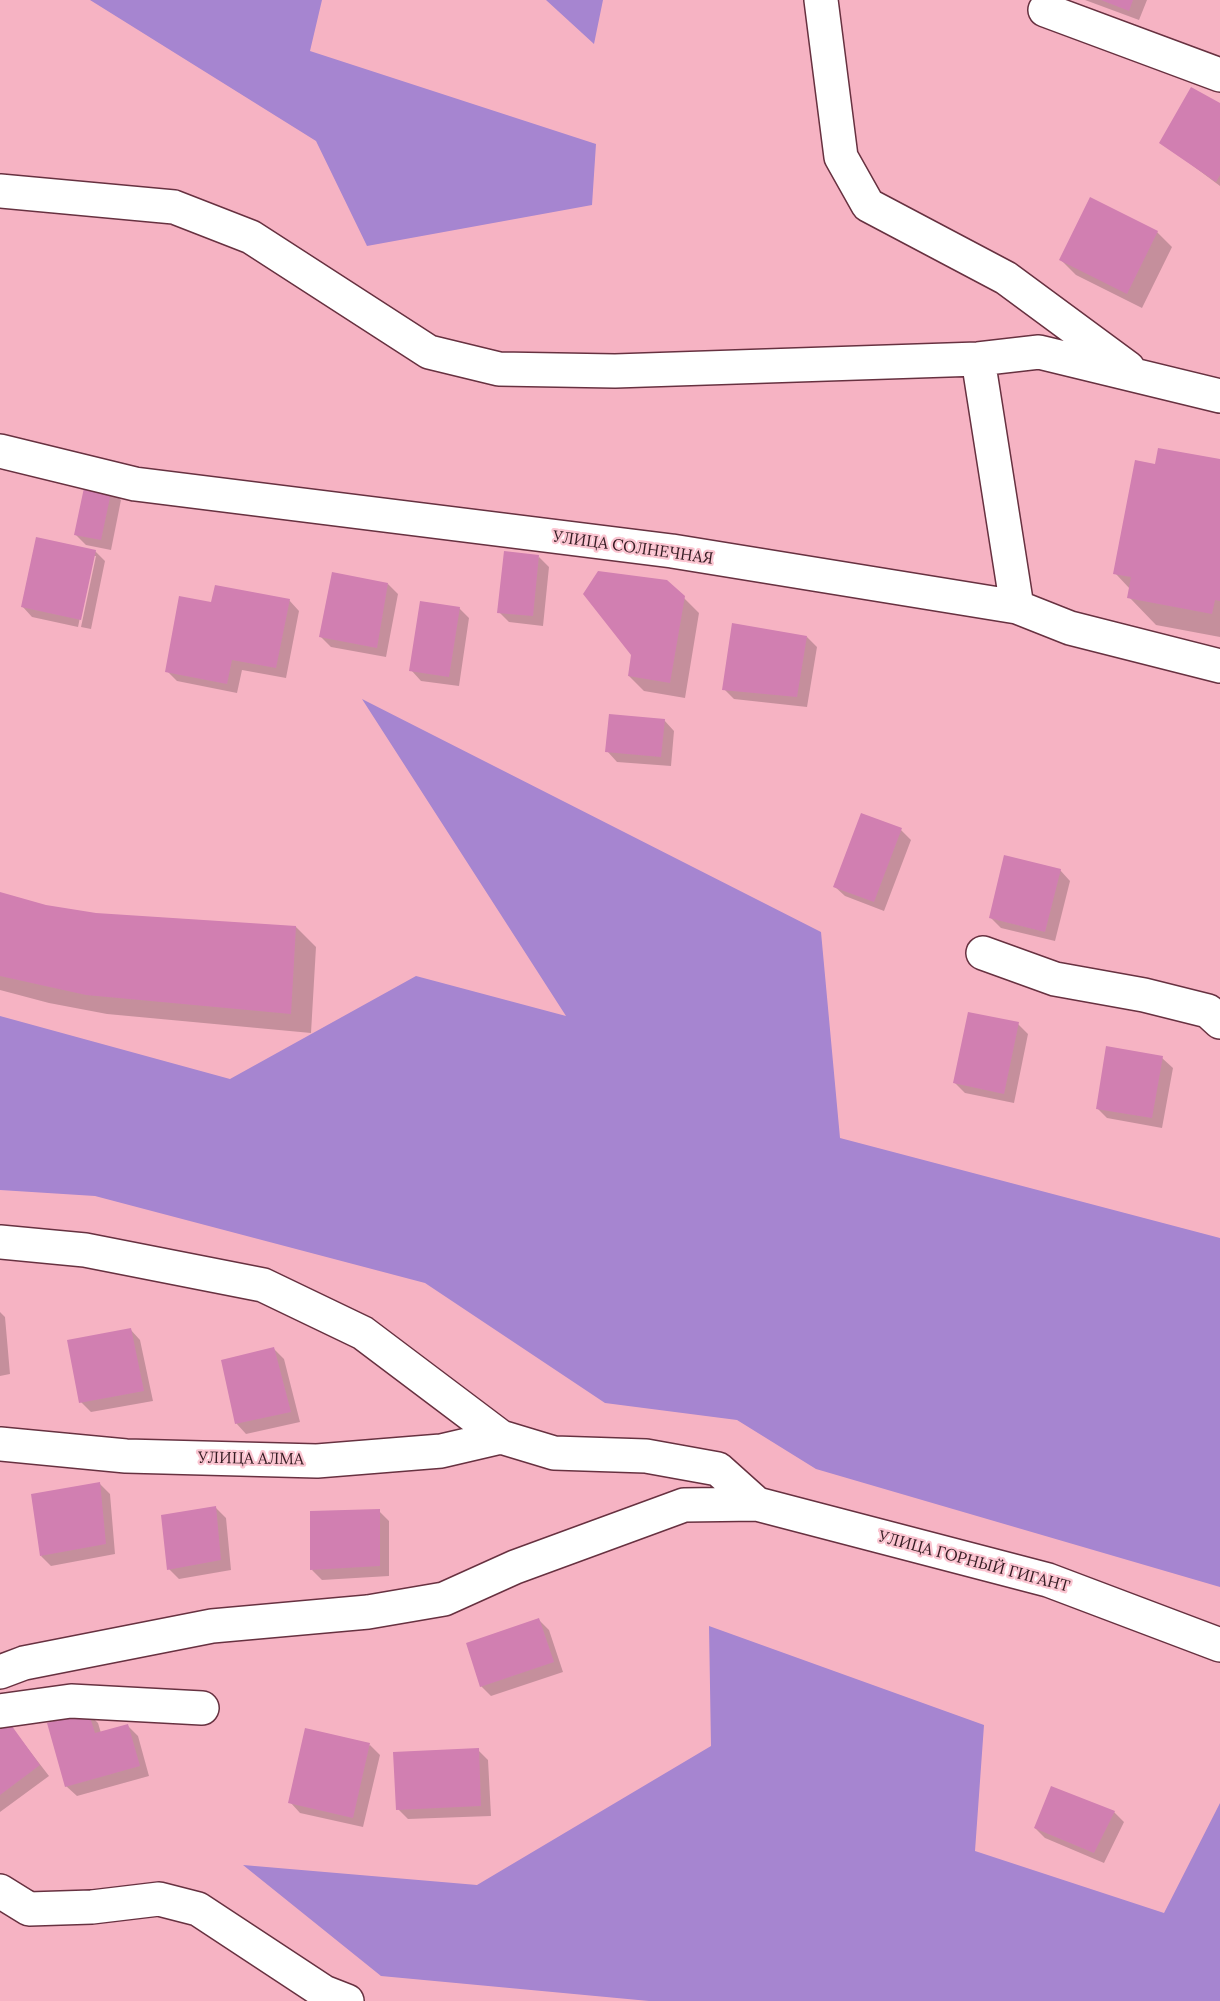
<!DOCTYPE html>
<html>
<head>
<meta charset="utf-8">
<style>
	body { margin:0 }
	canvas { display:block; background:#f6b3c3 }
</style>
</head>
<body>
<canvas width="1220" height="2001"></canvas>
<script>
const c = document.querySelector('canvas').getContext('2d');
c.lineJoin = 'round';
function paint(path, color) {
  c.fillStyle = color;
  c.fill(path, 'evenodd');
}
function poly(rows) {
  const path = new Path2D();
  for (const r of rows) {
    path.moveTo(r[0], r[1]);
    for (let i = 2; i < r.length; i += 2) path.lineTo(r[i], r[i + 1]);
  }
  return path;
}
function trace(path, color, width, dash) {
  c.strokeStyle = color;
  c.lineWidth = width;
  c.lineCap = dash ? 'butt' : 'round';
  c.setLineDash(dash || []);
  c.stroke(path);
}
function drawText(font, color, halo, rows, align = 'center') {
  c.font = font + ' Lora,serif';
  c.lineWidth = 4.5;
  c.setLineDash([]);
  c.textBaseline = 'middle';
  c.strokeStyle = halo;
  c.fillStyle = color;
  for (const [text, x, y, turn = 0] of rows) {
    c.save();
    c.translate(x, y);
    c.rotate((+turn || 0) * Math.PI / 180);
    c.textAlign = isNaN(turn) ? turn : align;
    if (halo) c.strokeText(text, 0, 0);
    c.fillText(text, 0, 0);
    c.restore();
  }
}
paint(poly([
	[90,0,322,0,310,51,596,144,592,205,367,246,316,141],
	[546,0,603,0,594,44],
	[362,699,821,932,840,1138,1220,1238,1220,1587,816,1469,737,1420,605,1403,425,1283,95,1196,0,1190,0,1016,230,1079,416,976,566,1016],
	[709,1626,984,1725,975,1851,1164,1913,1220,1803,1220,2001,649,2001,381,1976,243,1865,477,1885,711,1746]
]), '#a685d0');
paint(poly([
	[1085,0,1147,0,1139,20],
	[1220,105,1220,186,1161,142],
	[1157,232,1172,247,1142,308,1076,275,1061,260],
	[1220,461,1220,637,1156,625,1129,597,1130,589,1115,573,1156,466],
	[111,490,121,500,111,550,86,545,76,535],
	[95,551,105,561,91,629,81,627,96,556,93,556,78,627,32,617,22,606],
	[539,557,549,567,543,626,509,622,499,612],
	[388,584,398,594,386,657,331,647,321,637],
	[684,598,699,613,685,698,644,691,629,676],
	[289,600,299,611,286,678,242,670,237,693,177,681,167,671,213,604],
	[459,608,469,618,459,686,421,681,411,670],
	[807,637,817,647,807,707,734,699,724,689],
	[664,720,674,731,671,766,617,762,607,751],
	[901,830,911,840,884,911,845,896,834,886],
	[1060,870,1070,881,1055,941,1001,928,991,918],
	[0,893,46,907,96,914,296,927,316,947,311,1033,107,1014,49,1003,0,990],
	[1018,1024,1028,1034,1014,1103,965,1093,955,1083],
	[1162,1058,1173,1068,1162,1128,1107,1118,1097,1108],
	[0,1312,5,1317,10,1374,0,1376],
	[130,1329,140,1340,153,1401,91,1412,81,1402],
	[274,1349,284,1359,300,1422,246,1434,236,1423],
	[100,1484,110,1494,115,1554,51,1566,41,1556],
	[216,1508,226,1518,231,1570,179,1579,169,1569],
	[379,1511,389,1521,389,1576,322,1580,312,1570],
	[538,1619,549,1630,563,1672,491,1696,481,1686],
	[88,1713,98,1723,101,1733,128,1726,138,1736,149,1776,77,1796,66,1786],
	[9,1724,49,1776,0,1812,0,1730],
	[370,1745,380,1755,363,1827,300,1813,290,1802],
	[478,1750,488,1760,491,1816,408,1819,398,1809],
	[1114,1812,1124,1822,1104,1863,1045,1838,1035,1828]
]), '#0003');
paint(poly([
	[1101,0,1133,0,1129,11],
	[1191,87,1220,103,1220,175,1216,182,1159,143],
	[1090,197,1158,231,1127,294,1059,260],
	[1158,448,1220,459,1220,601,1215,600,1212,614,1127,598,1131,577,1113,574,1135,460,1155,464],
	[85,483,112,488,101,540,74,535],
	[36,537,96,550,81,620,21,607],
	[504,551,539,555,533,616,497,613],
	[598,571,667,580,685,596,670,683,628,676,631,655,583,594],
	[332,572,388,583,377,648,319,637],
	[215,585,290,599,276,668,232,660,227,684,165,672,179,596,211,602],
	[420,601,460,607,449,677,409,671],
	[732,623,807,636,797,697,722,690],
	[609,714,665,719,661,757,605,752],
	[861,813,902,828,874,902,833,887],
	[1004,855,1061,869,1045,932,989,918],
	[0,892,46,905,96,913,296,926,291,1014,86,995,0,976],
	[968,1012,1019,1022,1004,1094,953,1083],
	[1106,1046,1163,1056,1152,1118,1096,1109],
	[131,1328,144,1391,79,1403,67,1340],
	[274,1347,291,1412,235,1424,221,1360],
	[100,1482,106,1544,40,1556,31,1494],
	[216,1506,221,1560,167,1570,161,1515],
	[380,1509,380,1566,310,1570,310,1511],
	[539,1618,554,1662,480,1687,466,1643],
	[88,1711,95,1733,128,1724,140,1766,65,1787,47,1723],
	[9,1722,40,1765,0,1795,0,1729],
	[305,1728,370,1743,353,1818,288,1803],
	[479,1748,481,1806,396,1810,393,1752],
	[1051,1786,1115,1811,1094,1853,1034,1828]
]), '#d17fb1');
const minor = poly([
	[821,0,841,157,868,205,1006,278,1128,368],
	[1045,10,1220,75],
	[0,191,174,207,251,237,429,352,499,369,615,371,978,359,1039,352,1220,396],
	[0,451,135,484,672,551,1017,607,978,359],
	[1017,607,1070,628,1220,666],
	[983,953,1055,979,1144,995,1208,1011,1220,1022],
	[0,1242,85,1250,263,1285,363,1333,501,1437,554,1453,646,1456,718,1469,757,1504],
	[0,1444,126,1456,317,1461,441,1451,501,1437],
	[0,1672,24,1663,212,1626,368,1612,444,1599,515,1567,684,1505,757,1504,1048,1580,1220,1645],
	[0,1711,71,1701,202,1708],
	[0,1891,29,1909,92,1907,159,1899,198,1909,324,1992,347,2001]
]);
trace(minor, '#673140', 36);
trace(minor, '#fff', 33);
drawText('16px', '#341b22', '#fbc5d1', [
	["УЛИЦА СОЛНЕЧНАЯ",633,548,8],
	["УЛИЦА АЛМА",251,1459,1],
	["УЛИЦА ГОРНЫЙ ГИГАНТ",974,1562,15]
]);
</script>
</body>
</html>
